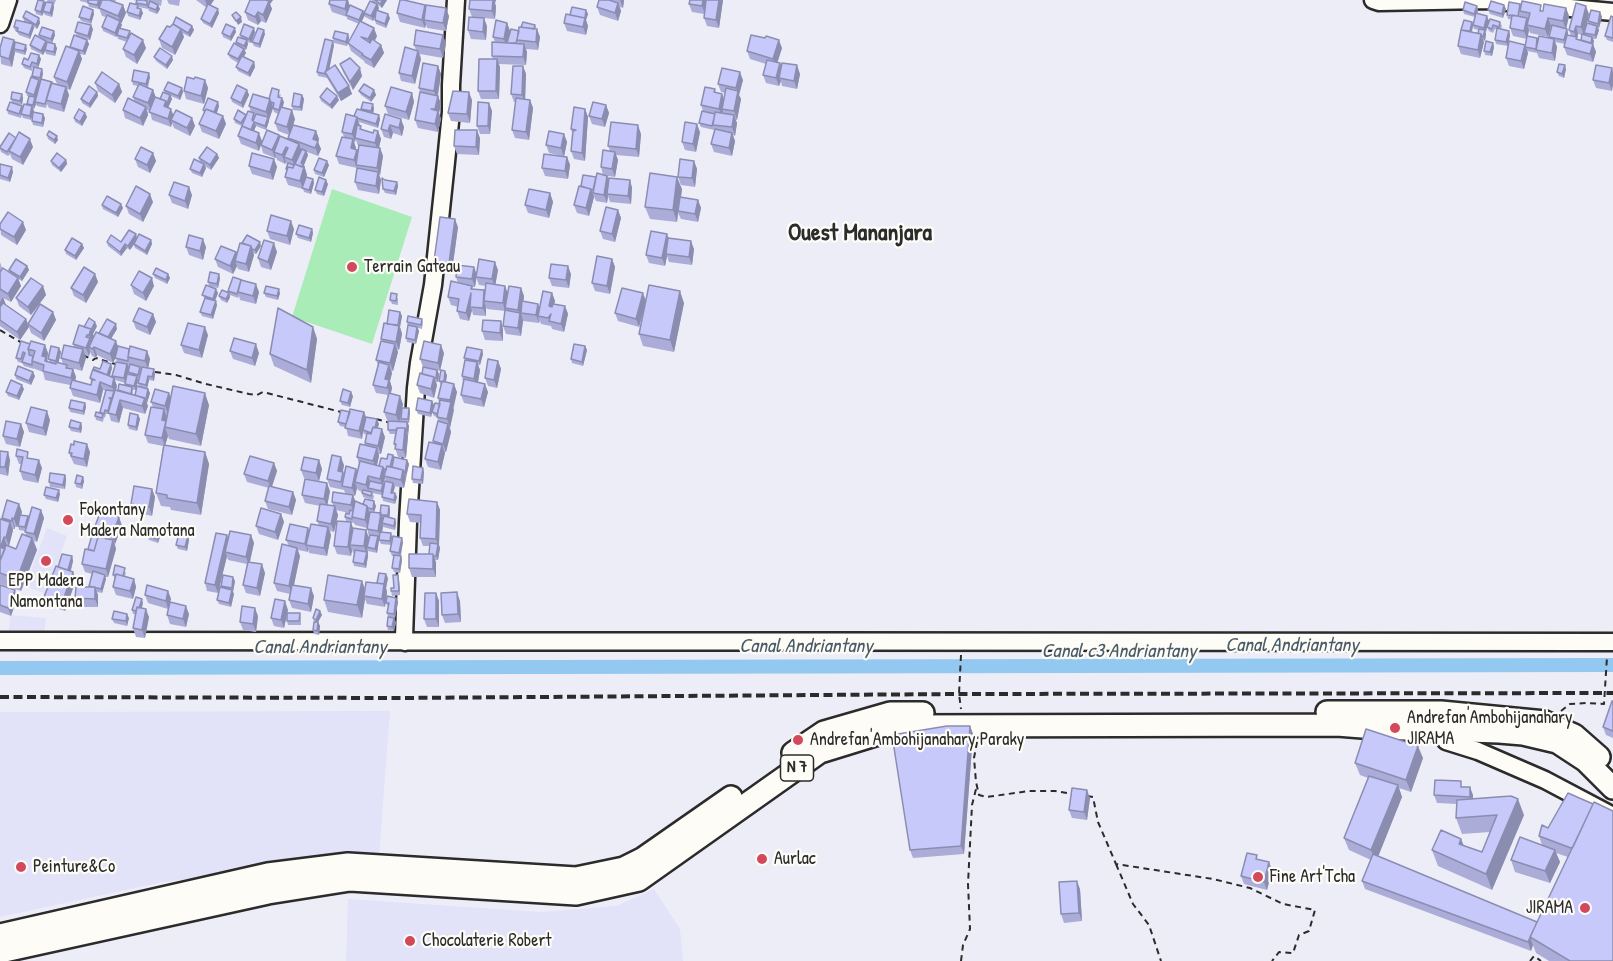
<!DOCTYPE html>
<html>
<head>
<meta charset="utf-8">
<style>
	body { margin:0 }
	canvas { display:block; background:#ededf8 }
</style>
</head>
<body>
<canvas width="1613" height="961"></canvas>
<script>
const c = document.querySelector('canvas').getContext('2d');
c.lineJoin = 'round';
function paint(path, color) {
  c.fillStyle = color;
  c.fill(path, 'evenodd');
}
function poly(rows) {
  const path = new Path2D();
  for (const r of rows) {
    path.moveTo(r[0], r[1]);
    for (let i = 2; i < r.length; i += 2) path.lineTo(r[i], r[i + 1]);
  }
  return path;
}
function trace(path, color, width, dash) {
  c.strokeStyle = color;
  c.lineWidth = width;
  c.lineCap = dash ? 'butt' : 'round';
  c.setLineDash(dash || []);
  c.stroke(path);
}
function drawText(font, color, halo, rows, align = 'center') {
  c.font = font + ' "Patrick Hand",sans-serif';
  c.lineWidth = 4.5;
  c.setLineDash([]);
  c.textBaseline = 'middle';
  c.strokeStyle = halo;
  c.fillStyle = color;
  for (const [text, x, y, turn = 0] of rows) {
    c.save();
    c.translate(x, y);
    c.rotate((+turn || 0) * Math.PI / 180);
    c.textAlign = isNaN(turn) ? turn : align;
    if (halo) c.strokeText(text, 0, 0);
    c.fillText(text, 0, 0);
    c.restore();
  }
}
paint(poly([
	[47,528,67,536,46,594,25,586],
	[10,615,46,618,44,634,9,631],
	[390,711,379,856,163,882,0,917,0,712],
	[654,889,680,929,683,961,346,961,348,899,540,912,617,906]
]), '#e2e2f9');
paint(poly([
	[332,189,412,217,372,344,292,317]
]), '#a9ecb7');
trace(poly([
	[625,666,1613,668]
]), '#6989a2', 4);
trace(poly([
	[0,668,1613,665]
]), '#93c8f1', 14);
const minor = poly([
	[1373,0,1379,2,1486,0,1613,12],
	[0,24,8,0],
	[0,641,1613,642],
	[405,642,404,637,408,522,416,388,419,363,433,285,446,162,451,112,451,85,456,0],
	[1441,720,1441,730,1446,741,1478,751,1545,780,1613,816]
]);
const major = poly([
	[1327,712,1441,712,1545,722,1574,735,1599,757],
	[793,753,824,732,890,713,923,713],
	[0,935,268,874,348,864,576,878,624,868,642,859,731,797],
	[0,952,268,893,350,880,576,894,639,880,820,752,904,726,1337,725,1375,728,1499,732,1523,734,1557,742,1586,761,1613,788]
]);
trace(minor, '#2b2b2b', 21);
trace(major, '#2b2b2b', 26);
trace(poly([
	[0,330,22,343],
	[83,355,93,360,96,358,115,364],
	[155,372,176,375,206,384,249,394,257,395,263,392,341,412],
	[376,419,391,423],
	[961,655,959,694,961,709],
	[1561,711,1570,704,1586,703,1604,704,1607,657],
	[977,742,974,758,976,782,979,795,987,797,1029,791,1055,791,1072,794],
	[1087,796,1093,797,1098,822,1116,864,1213,879,1250,888,1283,904,1315,910,1309,931,1299,935,1293,953,1279,952,1272,961],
	[1116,864,1133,904,1149,925,1161,961],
	[961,961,963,945,970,929,968,884,972,805,976,789],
	[1530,961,1534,956,1541,961]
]), '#2b2b2b', 2, [6, 4.5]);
trace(minor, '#fdfcf7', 16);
trace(major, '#fdfcf7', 21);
trace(poly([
	[0,697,398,698,959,694,1613,693]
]), '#2b2b2b', 4, [9, 4.5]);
paint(poly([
	[47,0,56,0,54,5,53,4,54,7,52,17,45,15,44,13,42,16,36,14,35,10,44,1,45,3,48,2],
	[80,0,101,0,100,6,102,0,116,0,115,2,123,5,126,13,121,24,122,25,120,28,131,34,146,48,137,64,126,57,123,49,127,42,118,39,117,36,116,37,103,31,102,27,106,17,102,16,99,8,99,9,89,7,88,3,80,1],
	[133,0,162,0,161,6,158,5,160,9,157,14,149,11,148,8,148,9,139,7,143,13,140,20,128,16,127,12,137,5,137,1],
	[167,0,180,0,179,6,169,4],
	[196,0,214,0,210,5,219,13,212,28,203,23,201,19,207,8],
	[250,0,273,0,270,4,272,9,266,23,261,21,258,25,248,20,245,12],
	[348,0,350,7,363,11,364,12,372,2,372,0,387,0,382,8,378,5,379,8,378,10,390,18,386,28,376,24,375,20,376,14,373,21,365,17,364,15,361,22,377,36,375,41,381,45,384,53,374,68,365,63,364,61,351,51,348,43,359,24,347,19,347,17,332,12,329,4],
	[470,0,496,0,495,3,496,7,495,19,472,17,469,9],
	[599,0,624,0,623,8,620,7,621,11,618,21,600,15,597,7],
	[690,0,723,0,719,28,707,26,704,18,704,14,692,12,689,4],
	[425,5,426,7,449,16,446,31,427,28,426,24,425,28,400,22,397,13],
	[1504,5,1506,9,1503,18,1490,14,1488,10],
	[1477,6,1478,10,1477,14,1489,21,1485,32,1486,34,1485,41,1483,40,1484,42,1480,58,1461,54,1458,46,1473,25,1475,17,1464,14,1463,10],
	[1473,26,1474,29,1479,30,1478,33,1472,32],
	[1521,6,1543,11,1566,8,1569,16,1566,28,1568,33,1568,35,1571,36,1569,30,1589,14,1587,23,1589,23,1588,21,1600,12,1602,17,1599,28,1598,28,1599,30,1596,39,1593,39,1594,41,1593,44,1596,52,1593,62,1567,55,1564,47,1565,44,1555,42,1557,47,1555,61,1539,58,1537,53,1527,51,1528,53,1524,69,1509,66,1506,58,1525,46,1527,39,1513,36,1510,28,1511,19,1508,19,1507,15],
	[1551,26,1551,27,1549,37,1550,38,1538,40,1528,36,1529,30,1530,33,1548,37],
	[1578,34,1582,35,1581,40,1577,39],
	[93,10,94,14,91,24,81,21,79,17],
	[586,10,588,14,586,20,588,26,586,35,567,31,564,23,570,15],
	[23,17,39,18,40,23,37,29,34,27,30,39,19,35,17,32,15,31,14,27,24,21],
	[1613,17,1613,42,1607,40,1605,36],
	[1500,22,1502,26,1501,29,1509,31,1510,35,1508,46,1496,44,1495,40,1497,30,1495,29,1493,33,1489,31,1487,27],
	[507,23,510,31,519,31,521,27,535,25,540,37,538,50,526,49,527,52,526,65,498,64,500,67,499,99,481,99,478,91,493,59,492,56,495,42,493,37],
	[192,26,194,30,190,37,182,33,184,37,175,55,162,48,159,39,170,27],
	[487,26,486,40,471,39,468,30],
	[93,29,90,40,85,39,87,40,89,44,85,55,80,54,82,59,70,90,67,89,69,95,64,112,49,108,47,104,46,108,37,106,36,104,34,109,33,109,33,112,43,114,45,118,43,127,33,125,32,121,33,113,31,120,23,118,22,115,21,118,8,114,7,110,12,102,11,99,22,94,23,98,22,105,17,104,23,108,28,105,29,96,27,96,26,92,32,78,32,76,43,73,42,79,57,84,54,77,77,36,75,32],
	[54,31,55,35,52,43,45,41,57,48,55,56,46,54,45,51,43,55,31,49,30,45,40,38,39,35],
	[236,32,231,41,223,37,222,33],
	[255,32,251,43,247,42,248,44,246,50,244,49,246,53,243,57,254,62,255,67,250,77,238,71,236,67,238,63,230,58,228,54,236,44,236,42,241,38,240,35],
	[265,34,260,48,254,46,252,42],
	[348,34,349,38,347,46,334,43,333,38],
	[14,40,15,44,27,49,25,55,15,52,12,67,1,64,0,48],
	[446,43,443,58,420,54,421,59,415,84,401,81,399,73,416,50,414,45],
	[1493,43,1494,47,1492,56,1485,55,1484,51],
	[334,45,329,69,349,86,352,94,341,101,327,78,318,76,317,72],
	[782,48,777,63,780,63,782,67,800,74,797,89,782,86,781,81,779,86,766,83,763,75,766,64,750,59,747,51],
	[39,55,41,59,38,68,33,67,32,71,24,68,22,64,28,60],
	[154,57,173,60,167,69,156,61],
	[340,64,362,76,353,90,343,72],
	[438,66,441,74,438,96,441,104,439,113,441,119,438,132,418,128,415,120,420,92,419,88],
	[523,66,526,74,525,99,530,100,533,108,529,140,515,138,512,130,516,102,514,102,511,94],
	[1612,68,1612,91,1596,88,1593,80],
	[1566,69,1564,78,1559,76,1557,72],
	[150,77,148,88,153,90,156,98,160,99,165,93,164,90,182,88,183,92,180,100,171,96,172,99,168,108,174,115,192,118,195,126,190,136,174,128,172,123,171,127,152,120,150,111,147,110,148,115,143,126,125,118,123,110,135,102,133,97,138,86,133,85,132,81],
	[194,79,205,80,208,88,204,104,186,99,184,91],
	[743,80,739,95,741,99,737,120,735,119,737,123,735,136,733,135,735,141,732,156,714,152,711,144,715,129,714,130,701,127,699,123,703,111,701,105,715,89,716,93,722,94,724,100,725,93,721,92,718,84],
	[95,83,119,84,122,92,115,103,98,91],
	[247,90,249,95,243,108,232,102,231,98],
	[374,90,376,95,371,102,361,95,359,91],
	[97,92,98,96,90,108,82,103,81,99],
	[412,93,414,102,409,120,388,114,385,106],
	[281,94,280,97,284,102,282,107,295,119,293,125,316,131,319,139,318,142,321,149,318,156,307,152,308,155,304,165,307,175,306,177,313,179,314,183,311,194,304,192,303,189,288,185,285,177,287,165,286,162,285,164,277,160,276,157,275,158,263,153,261,145,259,151,241,144,238,136,242,126,235,123,234,119,246,116,251,112,249,106],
	[273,109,274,112,278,114,275,123,278,131,289,135,288,138,289,139,280,138,262,141,254,131,256,126,266,130,269,121,269,120],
	[302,95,304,99,302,111,293,110,292,106],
	[320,97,339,100,332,109,321,101],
	[472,100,470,123,451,121,448,113],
	[218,102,219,106,217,113,223,116,226,124,219,139,202,132,199,124,204,113,203,110],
	[489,103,492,111,490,134,480,134,477,126],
	[606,105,609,113,605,127,592,124,589,116],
	[374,108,373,113,379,115,380,119,378,128,359,122,362,130,373,133,378,131,381,139,379,148,380,148,383,156,379,176,381,180,379,194,358,190,355,182,357,167,357,168,339,164,336,156,344,137,342,132,354,116,361,110,361,109],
	[356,140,358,146,359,146,358,154,355,150,356,148,354,142,355,142],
	[585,109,588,117,585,161,574,159,571,151,572,133,571,129],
	[85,113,87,117,82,126,75,122,74,118],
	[385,114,404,127,402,136,393,133,391,139,384,137,381,129],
	[700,132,696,152,685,150,682,142],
	[564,134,567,142,564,156,567,157,570,165,568,179,545,176,542,168,562,156,549,153,546,145],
	[641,134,639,157,616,155,618,160,615,177,608,176,609,179,630,180,632,188,631,204,610,202,608,196,607,203,596,201,593,194,594,197,589,216,577,213,574,205,581,186,596,177,603,175,601,167,610,151,608,146],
	[47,135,58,140,55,144,48,139],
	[16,138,33,147,23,165,12,159,10,154,8,156,1,152,0,149,0,147],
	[480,138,479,155,457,154,454,146],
	[153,153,156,161,150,173,138,167,135,159],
	[217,154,219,158,211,170,205,166,206,168,202,177,192,173,190,169,200,162,199,158],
	[274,159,277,167,273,180,252,174,249,166],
	[66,160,67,164,61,172,52,165,51,161],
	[694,161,697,169,695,187,681,185,678,177],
	[0,164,13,172,10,182,0,179],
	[329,165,324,177,315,174,314,170],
	[385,180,397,182,398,186,396,195,385,193,383,189],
	[328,184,324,196,317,194,315,190],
	[682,189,681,197,698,200,701,208,698,222,681,219,678,213,677,222,650,219,645,207],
	[550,193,553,202,549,218,528,213,525,205],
	[169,195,192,195,188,209,172,203],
	[153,202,143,222,129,214,126,206],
	[121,204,123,208,118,217,103,209,102,205],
	[618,210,621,218,615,242,603,239,600,231],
	[0,224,26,230,17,245,1,235],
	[458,227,452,271,437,269,434,261],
	[294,229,290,245,270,239,267,231],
	[312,229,313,233,311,242,298,238,296,234],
	[136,234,137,238,151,240,152,244,147,255,135,248,134,245,130,250,127,248,121,256,108,246,107,242,121,242],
	[668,238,694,249,692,265,669,262,667,256,665,266,649,263,646,255],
	[82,244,84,248,76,260,66,254,65,250],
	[261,246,256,254,253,253,254,255,249,272,238,269,237,266,233,274,218,267,215,259,236,252,237,254],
	[186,247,206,247,203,260,189,255],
	[277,252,271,270,261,267,258,258],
	[612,259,615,267,610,294,595,291,592,283],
	[0,262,2,268,10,272,9,270,27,266,29,270,22,281,18,279,21,286,11,302,3,298,6,305,26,319,28,324,53,312,56,320,44,341,31,333,29,327,20,340,0,326],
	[498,270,495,285,505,286,508,294,521,288,524,296,523,302,539,308,552,293,555,301,554,304,565,306,568,314,564,332,552,329,551,326,541,324,540,321,539,323,523,321,521,315,523,321,521,336,506,334,503,326,505,311,487,309,486,307,486,316,473,315,472,310,469,321,460,319,457,311,458,307,451,305,448,297,458,283,456,277],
	[476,277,479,285,486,286,485,293,484,290,473,289,473,287,475,287],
	[95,274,98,282,86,303,74,296,71,288],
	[153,274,168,274,170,278,167,284,155,278],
	[571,274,569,288,552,286,549,278],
	[220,278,218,288,210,287,218,293,215,301,217,305,213,319,202,316,200,312,205,299,202,295,209,286,208,282],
	[131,285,154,286,146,301,134,294],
	[43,286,46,295,31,315,19,306,16,298],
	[228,291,259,292,256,304,240,300,239,296,238,298,230,295,230,297,227,303,221,300,219,296,228,292],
	[264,293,280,293,278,300,266,297],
	[398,298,398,305,392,304,390,300],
	[645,300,684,303,674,352,643,346,639,334,644,309,639,327,618,321,615,313],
	[400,312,402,316,400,327,402,334,399,350,396,349,398,352,393,371,391,371,392,373,390,381,392,388,391,393,403,404,402,408,409,408,410,412,409,423,408,423,409,426,406,458,398,457,394,444,395,434,390,434,388,430,393,421,387,420,384,412,388,395,376,393,373,385,378,365,376,360,382,341,381,339,387,324],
	[153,314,156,322,150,335,136,329,133,321],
	[422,319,423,323,422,329,418,328,419,331,416,344,407,342,406,338,408,326,407,322],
	[97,326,93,334,94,336,99,333,117,329,111,339,118,347,147,351,150,359,148,368,155,373,154,381,149,380,147,388,150,393,147,403,146,403,148,406,145,414,123,408,119,423,111,421,109,414,106,414,105,418,104,417,103,422,96,420,95,416,101,414,100,412,106,391,103,390,100,403,73,396,70,388,70,385,45,380,43,372,35,369,34,368,34,369,24,366,22,363,18,362,16,358,30,344,45,345,48,353,47,359,47,362,50,362,48,359,59,348,61,352,58,363,63,364,61,358,74,347,73,344,84,327],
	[90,352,92,356,96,358,97,355,113,363,116,358,117,362,112,376,113,377,110,376,112,368,111,364,100,369,90,378,91,382,91,385,75,380,76,377,73,369,68,367,82,371,86,358,85,355,89,356],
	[137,378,139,379,138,383,139,387,135,395,133,395,133,390,136,390,138,380],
	[115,380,125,383,126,386,118,390,116,390,117,386],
	[313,327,317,339,311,383,274,366,270,354],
	[503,329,503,341,485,340,482,331],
	[208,335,202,358,184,353,181,345],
	[585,346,587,350,583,366,572,363,571,359],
	[482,350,483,354,480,365,478,365,480,370,478,383,488,392,484,407,464,403,461,395,463,382,462,376,465,360,464,358],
	[230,351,259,353,255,366,233,359],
	[444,353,440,371,437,370,439,374,438,382,436,382,437,385,434,398,420,393,417,385,422,374,423,367,420,359],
	[498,361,501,369,497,388,488,386,485,378],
	[15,375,35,376,31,385,16,379],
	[447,375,446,382,457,392,450,427,451,432,446,452,445,452,445,453,441,470,428,467,425,459,434,443,433,441,438,421,437,417,434,416,432,412,431,417,418,414,416,410,432,401,434,405,432,412,439,404,438,398,441,385,439,381],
	[24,389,19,400,8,396,6,392],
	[353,396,350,407,342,405,340,401],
	[171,397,209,405,201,446,169,439,168,436,165,445,205,452,209,464,201,515,171,510,170,507,161,506,156,493,163,446,148,443,145,435,153,407,151,402],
	[85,403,86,407,84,415,70,412,69,408],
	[350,412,364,412,366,417,379,424,377,428,385,437,381,454,379,454,379,456,377,465,379,466,393,455,394,457,407,460,409,464,404,488,394,486,393,493,395,493,397,497,395,504,383,501,382,495,372,493,374,496,373,500,363,497,362,492,358,490,357,488,355,496,353,495,355,501,363,504,376,506,374,512,380,513,389,506,390,510,390,517,395,519,396,523,395,530,383,527,383,526,382,532,392,537,391,545,381,544,379,540,377,553,368,551,368,550,368,556,366,568,354,566,353,562,354,553,353,553,352,550,351,556,337,554,334,546,353,528,369,537,367,528,355,525,354,523,346,521,345,517,349,514,349,513,336,510,338,515,334,532,330,531,331,535,327,556,309,553,308,549,308,552,298,550,300,556,294,585,314,596,311,612,292,608,289,600,290,594,277,591,274,583,289,546,286,540,308,528,309,531,319,525,317,521,320,506,305,503,302,495,330,491,327,505,333,506,332,502,345,493,344,490,330,487,327,479,344,465,343,472,344,474,356,469,357,471,359,464,357,457,365,445,365,443,367,435,364,434,363,432,362,439,348,436,346,427,340,426,338,422],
	[385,478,386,482,384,487,383,485],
	[138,415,140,419,137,431,129,429,128,425],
	[50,420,46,436,29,432,26,423],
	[81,423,82,427,81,433,71,431,69,427],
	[21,424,24,432,20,447,6,444,3,436],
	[0,451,10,460,8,476,0,474],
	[90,452,87,467,74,464,69,453],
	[16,456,31,459,42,468,38,483,23,480,20,471,22,464,19,464],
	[319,460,322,469,319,481,304,478,301,470],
	[274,463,277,471,272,487,293,492,296,500,292,515,268,509,265,501,269,488,247,482,244,474],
	[424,472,423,484,413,483,412,479],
	[65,475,66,479,65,489,50,487,49,482],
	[83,477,84,481,82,489,76,487,75,483],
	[152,489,155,497,152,516,134,512,131,504],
	[60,494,58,502,46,499,44,495],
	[437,502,440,510,439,545,440,548,438,560,435,560,436,577,412,577,409,568,429,554,430,546,423,546,420,538,421,523,410,522,407,514],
	[19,504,22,512,21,515,29,518,41,510,44,518,37,542,34,541,37,550,21,591,0,584,0,519,2,519,2,518],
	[19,521,18,526,19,530,25,531,26,535,16,549,9,546,13,530,13,529,15,529,15,527,17,527],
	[281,514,284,522,278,540,259,534,256,526],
	[119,517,122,526,115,544,116,549,108,577,105,577,106,579,102,593,97,592,98,595,98,607,78,607,75,598,89,587,92,574,85,572,82,564,88,549,97,536,94,529],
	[161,534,158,543,149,540,147,536],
	[251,535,254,543,250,562,265,573,260,596,246,593,243,585,247,564,228,560,227,556,218,593,207,591,205,583,228,539],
	[188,536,189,540,187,551,178,549,176,545],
	[403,542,401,556,402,560,400,573,394,572,392,568,394,556,392,556,390,551],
	[72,556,73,561,71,571,73,572,76,580,65,611,47,605,44,597,58,567],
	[126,572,125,577,134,579,136,587,133,599,116,595,113,587,115,579,113,575],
	[388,578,386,588,387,592,385,607,367,604,365,599,362,618,328,612,324,600,362,581,365,589],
	[399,579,400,595,392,596,391,591],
	[235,581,233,592,234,594,231,607,219,604,217,600,222,588,221,586],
	[0,585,17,598,11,616,0,612],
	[168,591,171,599,170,602,189,614,186,627,170,624,167,615,168,609,148,603,145,595],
	[436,593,439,601,439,627,427,627,424,619],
	[396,598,398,602,395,618,388,617,387,613,388,607,386,603],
	[460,601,461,622,445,623,442,615],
	[143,603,142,608,149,617,145,638,136,637,133,628,136,615,133,614,132,610],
	[288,610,287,613,300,613,301,617,301,625,288,625,287,621,287,615,284,628,274,626,271,618],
	[320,611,322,615,318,622,320,626,319,635,314,634,313,630,314,622,313,618],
	[258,616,256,632,243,630,240,622],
	[129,618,127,626,114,623,112,619],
	[396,622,394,631,388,630,387,626],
	[1613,701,1613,738,1606,735,1603,727],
	[970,726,973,734,964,854,913,858,910,850],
	[1423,758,1411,792,1399,788,1402,797,1378,856,1537,922,1568,857,1556,853,1560,862,1550,883,1515,872,1511,860,1542,845,1539,836,1548,828,1568,793,1613,961,1549,961,1536,953,1533,945,1531,951,1365,889,1362,881,1371,860,1349,850,1344,838,1368,778,1360,775,1355,763],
	[1463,787,1473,795,1473,799,1524,815,1492,890,1438,866,1432,850,1461,839,1464,846,1482,852,1490,832,1462,834,1456,818,1457,804,1437,803,1434,795],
	[1090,798,1087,820,1072,818,1069,810],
	[1258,859,1269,862,1272,870,1267,890,1244,884,1241,876],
	[1080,889,1082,921,1064,923,1061,914]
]), '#abadd8');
paint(poly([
	[99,0,101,0,99,9,97,5],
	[205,0,214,0,208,9],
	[269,0,273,0,270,4,272,9,266,23,263,15],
	[343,0,348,0,350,8,347,15,345,9],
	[383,0,387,0,382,8,380,4],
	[493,0,496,0,495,3,496,7,495,19,492,11],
	[620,0,624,0,623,8],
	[703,0,708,0,705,14,702,6],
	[719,0,723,0,719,28,716,20],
	[44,1,46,5,42,16,41,12],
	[53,3,54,7,52,17,50,13],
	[618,3,621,11,618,21,615,13],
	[377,4,379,8,373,21,371,16],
	[123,5,126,13,121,24,118,16],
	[158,5,160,9,157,14,156,10],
	[425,5,428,13,424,20,426,24,425,28,422,20],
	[1504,5,1506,9,1503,18,1502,14],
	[1477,6,1478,10,1476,18,1474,14],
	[1586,6,1589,14,1584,36,1581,27],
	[446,8,449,16,446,31,443,23],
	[1566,8,1569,16,1566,30,1563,21],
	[141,9,143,13,140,20,139,16],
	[218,9,219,13,212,28,210,24],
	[93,10,94,14,91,24,90,20],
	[586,10,588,14,586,20,588,26,586,35,583,27],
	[363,11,365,15,360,25,359,20],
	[258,12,261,21,258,25,255,17],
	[1600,12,1602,17,1599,28,1598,24],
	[388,14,390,18,386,28,385,24],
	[1487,16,1489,21,1486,32,1484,28],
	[241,17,242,22,238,25,236,21],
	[39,18,40,23,37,29,36,25],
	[484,18,487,26,486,40,483,32],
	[1527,18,1530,26,1527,25,1529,30,1527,39,1524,31],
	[1548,18,1551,26,1548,37,1545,29],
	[120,21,122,25,116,37,115,33],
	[1472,22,1473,26,1470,38,1469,34],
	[507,23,510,31,506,47,504,39],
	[33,24,34,28,30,39,29,35],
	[91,25,93,29,90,40,88,36],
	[192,26,194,30,190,37,188,33],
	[1576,26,1578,34,1577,39,1579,47,1574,32],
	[1597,26,1599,30,1596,39,1595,35],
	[235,28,236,32,231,41,230,37],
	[254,28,255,32,251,43,249,39],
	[374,28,377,36,371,47,368,39],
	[181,29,184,37,175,55,172,47],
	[537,29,540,37,538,50,536,42],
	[1567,29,1568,33,1566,44,1564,40],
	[264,30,265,34,260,48,259,44],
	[1485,30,1486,34,1485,41,1483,37],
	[54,31,55,35,52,43,51,39],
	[1509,31,1510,35,1508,46,1506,42],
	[348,34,349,38,347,46,346,42],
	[1481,34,1484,42,1480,58,1478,50],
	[443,35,446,43,443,58,440,49],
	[1592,37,1594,41,1593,44,1596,52,1593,62,1590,54,1590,45],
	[1554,39,1557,47,1555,61,1552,53],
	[14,40,17,48,14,49,15,52,12,67,9,59],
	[87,40,89,44,85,55,83,51],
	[143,40,146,48,137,64,134,55],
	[247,40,248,44,246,50,244,46],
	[779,40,782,48,776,67,773,59],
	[46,41,48,45,43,55,41,51],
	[333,41,334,45,328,76,326,74],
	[1493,43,1494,47,1492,56,1490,52],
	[55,44,57,48,55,56,54,52],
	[524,44,527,52,526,65,523,57],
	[26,45,27,49,25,55,24,51],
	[381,45,384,53,374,68,371,60],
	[1525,45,1528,53,1524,69,1521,61],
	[244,49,246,53,240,63,238,59],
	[79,51,82,59,70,90,67,82],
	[418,51,421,59,415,84,412,76],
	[39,55,41,59,38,68,37,64],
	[172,56,173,60,167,69,166,65],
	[497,59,500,67,499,99,496,91],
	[254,62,255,67,250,77,248,73],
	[780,63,783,72,779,78,781,81,779,86,776,78],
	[797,65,800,74,797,89,794,81],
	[1565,65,1566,69,1564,78,1562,74],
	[438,66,441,74,437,99,434,91],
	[523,66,526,74,525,103,522,95],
	[360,68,362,76,353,90,350,82],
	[1612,68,1613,72,1613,85,1612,91,1609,83],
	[42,69,43,73,41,82,40,78],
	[740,72,743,80,739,95,741,99,737,120,734,111,738,92,736,88],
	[149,73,150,77,147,88,146,84],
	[39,80,40,84,35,102,36,104,34,109,33,105,35,98,34,95],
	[205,80,208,88,204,104,201,96],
	[119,84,122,92,115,103,112,95],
	[349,86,352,94,341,101,338,93],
	[66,87,69,95,64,112,61,104],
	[182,88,183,92,180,100,178,96],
	[153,90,156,98,151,111,148,103],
	[247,90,249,95,243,108,241,103],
	[374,90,376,95,371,102,370,98],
	[97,92,98,96,90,108,89,104],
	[469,92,472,100,470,123,467,114],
	[412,93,414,102,409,120,406,112],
	[22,94,23,98,22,105,20,101],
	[722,94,725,102,722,109,723,111,722,117,719,109],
	[170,95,172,99,168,108,164,106,166,101],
	[302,95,304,99,302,111,300,107],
	[337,96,339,100,332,109,330,105],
	[438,96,441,104,439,113,441,119,438,132,435,124,437,114,435,109],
	[282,98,284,102,281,114,279,110],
	[270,99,273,107,269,120,266,112],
	[530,100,533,108,529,140,526,132],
	[218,102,219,106,215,118,213,114],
	[489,103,492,111,490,134,488,126],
	[373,104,374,108,373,115,371,111],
	[606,105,609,113,605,127,602,119],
	[32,106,34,111,31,120,30,116],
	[146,107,148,115,143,126,140,118],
	[171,109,174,117,171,120,172,123,171,127,168,119],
	[585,109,588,117,585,161,582,153],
	[292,110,295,119,290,135,287,127],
	[85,113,87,117,82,126,80,122],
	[43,114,45,118,43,127,42,123],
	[379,115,380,119,378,128,376,124],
	[734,115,737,123,735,136,732,127],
	[223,116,226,124,219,139,216,131],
	[268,117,269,121,266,130,265,126],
	[357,117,359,125,356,138,355,138,355,142,352,134],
	[192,118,195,126,190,136,187,128],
	[401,119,404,127,402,136,399,128],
	[254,122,256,126,252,135,250,131],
	[697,124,700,132,696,152,693,144],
	[390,125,393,133,391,139,388,131],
	[638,125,641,134,639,157,636,149],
	[477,130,480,138,479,155,476,147],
	[316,131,319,139,318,142,321,149,318,156,313,139],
	[378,131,381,139,378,151,375,143],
	[259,133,262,141,259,151,256,143],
	[732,133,735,141,732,156,729,148],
	[564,134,567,142,564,157,561,148],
	[279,135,282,143,274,152,276,157,275,158,272,150],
	[57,136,58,140,55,144,54,140],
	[30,139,33,147,23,165,20,157],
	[353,139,356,148,354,157,351,148],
	[299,144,302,152,295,166,292,160],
	[286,147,289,155,284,157,286,162,285,164,282,155],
	[380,148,383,156,380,176,377,168],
	[357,150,359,158,356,165,357,168,354,160],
	[306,151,308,155,304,165,307,175,303,189,300,181,301,163],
	[615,152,618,160,615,177,612,169],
	[153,153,156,161,150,173,147,165],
	[217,154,219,158,211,170,210,165],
	[567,157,570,165,568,179,565,171],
	[274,159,277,167,273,180,270,172],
	[66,160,67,164,61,172,59,168],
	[327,161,329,165,324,177,322,173],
	[694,161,697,169,695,187,692,178],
	[204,164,206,168,202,177,200,173],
	[12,167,13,172,10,182,8,178],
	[378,172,381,180,379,194,376,186],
	[607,176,610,184,607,194,608,196,607,203,604,195],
	[677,177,682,189,679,211,678,211,678,213,677,222,673,210],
	[313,179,314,183,311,194,309,190],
	[326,180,328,184,324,196,322,192],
	[630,180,632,188,631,204,628,196],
	[397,182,398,186,396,195,394,191],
	[189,187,192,195,188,209,185,201],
	[591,189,594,197,589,216,586,208],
	[550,193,553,202,549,218,546,210],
	[150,194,153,202,143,222,140,214],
	[698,200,701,208,698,222,695,214],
	[121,204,123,208,118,217,116,213],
	[618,210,621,218,615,242,612,234],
	[455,219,458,227,452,271,449,263],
	[291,221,294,229,290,245,287,236],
	[23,222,26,230,17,245,14,237],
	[312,229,313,233,311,242,309,238],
	[136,234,137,239,130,250,128,246],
	[667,234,670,242,666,254,667,256,665,266,662,258],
	[203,239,206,247,203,260,200,251],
	[151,240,152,244,147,255,145,251],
	[691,241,694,249,692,265,689,257],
	[260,242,261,246,256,254,255,250],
	[274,243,277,252,271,270,268,262],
	[82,244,84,248,76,260,75,256],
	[125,244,127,248,121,256,120,252],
	[251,246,254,255,249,272,246,264],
	[236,252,239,261,235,261,237,266,233,274,230,266],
	[612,259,615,267,610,294,607,286],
	[495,262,498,270,495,287,492,279],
	[27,266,29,270,22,281,20,277],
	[568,266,571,274,569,288,566,280],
	[474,267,477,275,475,287,472,279],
	[95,274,98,282,86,303,83,295],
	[168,274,170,278,167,284,166,280],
	[219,274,220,278,218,288,217,284],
	[18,278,21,286,11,302,8,294],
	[152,278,154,286,146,301,143,293],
	[256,284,259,292,256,304,253,296],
	[43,286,46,295,31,315,28,307],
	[505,286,508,294,505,312,503,303],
	[521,288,524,296,522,313,521,313,523,321,521,336,518,328,519,314,518,310],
	[216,289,218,293,214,303,213,299],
	[279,289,280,293,278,300,277,296],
	[484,290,487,298,484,301,486,307,486,316,483,308],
	[680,291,684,303,674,352,670,340],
	[229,293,230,297,227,303,226,299],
	[471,293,470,307,472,310,469,321,466,313],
	[552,293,555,301,552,314,549,306],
	[643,293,646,301,639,327,636,319],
	[3,297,6,305,0,315,0,302],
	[216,301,217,305,213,319,211,315],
	[538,304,541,312,538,316,539,323,536,315],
	[565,306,568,314,564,332,561,324],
	[53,312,56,320,44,341,41,333],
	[400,312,402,316,400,327,402,334,399,350,396,342],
	[153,314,156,322,150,335,147,327],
	[26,319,29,327,20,340,17,332],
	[501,321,503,329,503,341,500,333],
	[95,322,97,326,93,334,94,337,92,343,89,335],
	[116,324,117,329,109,342,108,338],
	[205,327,208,335,202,358,199,350],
	[313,327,317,339,311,383,307,370],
	[417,327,419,331,416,344,415,340],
	[87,335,89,340,90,338,93,346,89,347,90,352,89,356,86,348],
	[116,341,119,349,113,363,110,354],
	[256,344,259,353,255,366,252,358],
	[395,344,398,352,393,371,390,363],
	[45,345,48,353,47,359,49,365,48,369,42,356],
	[441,345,444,353,440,371,438,363],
	[585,346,587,350,583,366,582,362],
	[94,347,97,355,96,358,93,349],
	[59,348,61,352,58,365,56,361],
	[83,349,86,358,82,371,79,363],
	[482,350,483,354,480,365,479,361],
	[147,351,150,359,148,369,145,361],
	[498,361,501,369,497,388,494,380],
	[477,362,480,370,477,387,474,379],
	[111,364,112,368,108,382,106,377],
	[127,364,129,368,125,383,124,378],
	[389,365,392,373,390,381,392,388,390,396,385,379],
	[73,369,76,377,74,386,71,378],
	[154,369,155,373,154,381,152,377],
	[437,370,439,374,438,382,436,378],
	[445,371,447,375,445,386,444,382],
	[33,372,35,376,31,385,29,381],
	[137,376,138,380,136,390,134,386],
	[148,376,149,380,147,389,146,385],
	[434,377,437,385,434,398,431,389],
	[114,378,117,386,115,393,112,387],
	[100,382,103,390,100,403,97,395],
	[454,384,457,392,453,408,454,410,450,428,447,419,451,403,450,400],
	[485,384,488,392,484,407,481,399],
	[22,385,24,389,19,400,17,396],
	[148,389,150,393,147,403,146,399],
	[351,392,353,396,350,407,348,403],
	[169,393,172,401,168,414,165,406],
	[205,393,209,405,201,446,196,434],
	[400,396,403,404,399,423,396,415],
	[145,398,148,406,145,414,142,406],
	[120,400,123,408,119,423,116,415],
	[432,401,434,405,431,417,430,413],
	[85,403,86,407,84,415,83,411],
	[409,408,410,412,409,423,408,419],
	[164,409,167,418,165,428,162,420],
	[47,411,50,420,46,436,43,428],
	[364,412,367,420,363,430,363,432,362,439,359,431],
	[138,415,140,419,137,431,136,427],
	[377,419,379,424,375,437,373,433],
	[407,422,409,426,408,435,407,431],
	[81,423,82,427,81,433,79,429],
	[21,424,24,432,20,447,17,439],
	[448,424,451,432,446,452,443,444],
	[165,427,168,436,165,446,162,438],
	[405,428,408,436,406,458,403,450],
	[382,429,385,437,381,454,378,446],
	[87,444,90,452,87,467,84,459],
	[442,445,445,453,441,470,438,462],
	[377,448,379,456,376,469,373,461],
	[8,452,10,460,8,476,5,467],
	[205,452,209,464,201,515,197,503],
	[341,457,344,465,341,479,338,471],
	[39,460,42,468,38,483,35,475],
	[319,460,322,469,319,481,316,473],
	[407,460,409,464,406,477,405,473],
	[274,463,277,471,271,489,268,481],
	[383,467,386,475,384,476,385,478,383,485,384,488,382,496,381,491,382,485,380,479],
	[423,468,424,472,423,484,421,480],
	[356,469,359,477,355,482,357,488,355,496,352,488],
	[403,470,406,478,404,488,401,480],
	[65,475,66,479,65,489,63,485],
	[368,476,371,484,368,488,369,493,366,485],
	[83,477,84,481,82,489,81,484],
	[327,483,330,491,327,507,324,499],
	[393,483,395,487,392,497,391,493],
	[152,489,155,497,152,516,149,507],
	[59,490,60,494,58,502,56,498],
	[293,492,296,500,292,515,289,507],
	[395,493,397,497,395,504,394,500],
	[353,495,356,503,354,513,351,505],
	[374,501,376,506,374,513,373,509],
	[437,502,440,510,439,545,440,548,438,560,436,556,438,546,436,539],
	[19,504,22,512,17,527,14,519],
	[335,506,338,515,334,532,331,524],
	[367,506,370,514,368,528,365,520],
	[389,506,390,510,389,519,388,515],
	[41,510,44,518,37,542,34,534],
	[381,513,384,521,382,523,383,526,381,539,378,531],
	[281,514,284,522,278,540,275,532],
	[119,517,122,526,115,544,112,536],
	[12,518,15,527,15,529,12,521],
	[395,519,396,523,395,530,394,526],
	[10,522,13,530,9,546,6,538],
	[351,522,354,531,350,545,352,550,351,556,348,547],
	[328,527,331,535,327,556,324,548],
	[308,528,311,536,306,545,308,549,308,552,305,544],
	[159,530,161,534,158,543,157,539],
	[366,530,369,538,367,547,368,556,366,568,364,564,366,553,364,546],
	[391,533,392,537,391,545,390,541],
	[227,535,230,543,225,552,227,556,218,593,215,585],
	[251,535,254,543,249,565,246,557],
	[188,536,189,540,187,551,185,547],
	[378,536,379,540,377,553,375,549],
	[4,537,7,546,3,552,1,546],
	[32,538,37,550,21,591,17,579],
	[402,538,403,542,400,557,399,553],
	[113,540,116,549,108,577,106,569],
	[297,548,300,556,292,594,289,586],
	[433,554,436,562,436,577,433,569],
	[72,556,73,561,69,576,68,572],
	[401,556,402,560,400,573,399,569],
	[262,564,265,573,260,596,257,588],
	[73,572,76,580,65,611,62,603],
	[386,574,388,578,386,588,387,592,385,607,382,599],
	[105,575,106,579,102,593,101,589],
	[398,575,399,579,400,595,399,591],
	[233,577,235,581,233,592,232,588],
	[134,579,136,587,133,599,130,591],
	[362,581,366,593,364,596,365,599,362,618,357,605],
	[95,587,98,595,98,607,95,599],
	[311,588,314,596,311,612,308,604],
	[15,590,17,598,11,616,8,608],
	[232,590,234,594,231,607,229,603],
	[168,591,171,599,168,609,166,601],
	[457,592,460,601,461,622,458,614],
	[436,593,439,601,439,627,436,619],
	[396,598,398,602,395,618,394,614],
	[142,599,143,603,139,616,138,612],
	[285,601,288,610,284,628,281,620],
	[186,606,189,614,186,627,183,619],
	[255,608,258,616,256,632,253,624],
	[146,609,149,617,145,638,142,630],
	[320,611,322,615,318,622,320,626,319,635,317,631,318,624,316,620],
	[127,614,129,618,127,626,126,621],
	[394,618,396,622,394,631,392,627],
	[970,726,973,734,964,854,961,846],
	[1418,746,1423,758,1411,792,1406,780],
	[1398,785,1402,797,1376,862,1371,850],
	[1470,787,1473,795,1473,805,1470,797],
	[1087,790,1090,798,1087,820,1084,812],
	[1518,799,1524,815,1492,890,1486,874],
	[1461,839,1467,855,1459,844],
	[1555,850,1560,862,1550,883,1545,871],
	[1269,862,1272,870,1267,890,1264,882],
	[1077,881,1080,889,1082,921,1079,913],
	[1530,937,1533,945,1531,951,1528,942]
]), '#8b8db0');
const building = poly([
	[38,0,44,1,41,12,35,10,38,0],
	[88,0,99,0,97,5,88,3,88,0],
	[102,0,109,0,123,5,118,16,99,8,102,0],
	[137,0,144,0,147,1,147,5,136,3,137,0],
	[250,0,266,0,269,1,263,15,258,12,255,17,245,12,250,0],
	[330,0,347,0,345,9,329,4,330,0],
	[375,0,383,0,380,4,375,0],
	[400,0,404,0,425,5,422,20,397,13,400,0],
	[470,0,493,0,492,11,469,9,470,0],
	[599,0,609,0,618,3,615,13,597,7,599,0],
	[690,0,703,0,702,6,689,4,690,0],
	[706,0,719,0,716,20,704,18,706,0],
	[150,1,158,5,156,10,148,7,150,1],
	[370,1,377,4,371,16,364,13,370,1],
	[1491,1,1504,5,1502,14,1488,10,1491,1],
	[1522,1,1541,5,1540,11,1543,11,1544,4,1566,8,1563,21,1548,18,1545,29,1527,25,1530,13,1520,11,1522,1],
	[46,2,53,3,50,13,43,11,46,2],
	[1465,2,1477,6,1474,14,1463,10,1465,2],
	[1509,2,1520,4,1518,16,1507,15,1509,2],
	[130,3,138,5,137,8,141,9,139,16,127,12,130,3],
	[1576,3,1586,6,1581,27,1576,26,1574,32,1569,30,1576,3],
	[208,4,218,9,210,24,201,19,208,4],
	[350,5,363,11,359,20,346,15,350,5],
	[426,5,446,8,443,23,424,20,426,5],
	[83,6,93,10,90,20,79,17,83,6],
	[572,7,586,10,585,18,570,15,572,7],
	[376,10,388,14,385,24,375,20,376,10],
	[1591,10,1600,12,1598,24,1588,21,1591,10],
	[26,11,39,18,36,25,23,17,26,11],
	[236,12,241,17,236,21,232,15,236,12],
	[1476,13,1487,16,1484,28,1473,25,1476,13],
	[566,14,585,18,583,27,564,23,566,14],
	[107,15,120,21,115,33,102,27,107,15],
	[1512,15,1527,18,1524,31,1510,28,1512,15],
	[1611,16,1613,17,1613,38,1605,36,1611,16],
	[176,17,192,26,188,33,173,24,176,17],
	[469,17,484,18,483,32,468,30,469,17],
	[1490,19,1500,22,1499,27,1493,25,1492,29,1487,27,1490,19],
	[16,20,33,24,29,35,17,31,18,28,14,27,16,20],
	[496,20,507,23,504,39,493,37,496,20],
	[1464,20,1472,22,1470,31,1461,30,1464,20],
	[360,21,374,28,368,39,361,37,370,43,372,39,381,45,371,60,362,55,363,54,348,43,360,21],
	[78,22,91,25,88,36,75,32,78,22],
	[523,22,535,25,534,29,521,27,523,22],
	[1587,23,1597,26,1595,35,1584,33,1587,23],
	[173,24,181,29,172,47,159,39,167,26,170,27,173,24],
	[226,24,235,28,230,37,222,33,226,24],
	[244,24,254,28,249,39,240,35,244,24],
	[1552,25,1567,29,1564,40,1549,37,1552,25],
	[42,27,54,31,51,39,39,35,42,27],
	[519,27,537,29,536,42,517,40,519,27],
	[119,28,130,31,127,38,117,35,119,28],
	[258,28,264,30,259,44,252,42,258,28],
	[1497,28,1509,31,1506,42,1495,40,1497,28],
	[511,29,519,31,516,43,507,43,511,29],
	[1479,29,1485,30,1483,37,1482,36,1481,34,1478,33,1479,29],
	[416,30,443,35,440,49,414,45,416,30],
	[1461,30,1481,34,1478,50,1458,46,1461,30],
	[335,31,348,34,346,42,333,38,335,31],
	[131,33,143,40,134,55,123,49,131,33],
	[1582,34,1592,37,1591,43,1581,40,1582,34],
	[35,35,46,41,41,51,30,45,35,35],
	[74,35,87,40,83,51,70,47,74,35],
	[751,35,765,38,766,36,779,40,773,59,747,51,751,35],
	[1567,35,1577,37,1576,39,1593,44,1590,54,1564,47,1567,35],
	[1527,36,1537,38,1536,49,1525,47,1527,36],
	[1539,36,1554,39,1552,53,1536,50,1539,36],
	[3,37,14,40,9,59,0,56,0,48,3,37],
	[238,37,247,40,244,46,236,42,238,37],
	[325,39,333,41,326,71,325,72,326,74,317,72,325,39],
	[1486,41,1493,43,1490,52,1484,51,1486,41],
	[1509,41,1525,45,1521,61,1506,58,1509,41],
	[15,42,26,45,24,51,14,49,15,42],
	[47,42,55,44,54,52,45,50,47,42],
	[492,42,524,44,523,57,492,56,492,42],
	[234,43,244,49,238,59,228,54,234,43],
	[66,46,79,51,67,82,54,77,66,46],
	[405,47,418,51,412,76,399,73,405,47],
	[160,48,172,56,166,65,154,57,160,48],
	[31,53,39,55,37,64,32,62,30,67,22,64,24,58,28,60,31,53],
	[242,56,254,62,248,73,236,67,242,56],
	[350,58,360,68,350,82,340,64,350,58],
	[479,59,497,59,496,91,478,91,479,59],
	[767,60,780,63,776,78,763,75,767,60],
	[423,63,438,66,434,91,419,88,423,63],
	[782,63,797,65,794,81,779,78,782,63],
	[1559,64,1565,65,1562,74,1557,72,1559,64],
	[335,65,349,86,338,93,325,72,335,65],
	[1596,65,1612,68,1609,83,1593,80,1596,65],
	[513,66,523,66,522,95,511,94,513,66],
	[34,67,42,69,40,78,32,76,34,67],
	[722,68,740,72,736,88,718,84,722,68],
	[134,70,149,73,146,84,132,81,134,70],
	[102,72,119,84,112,95,95,83,102,72],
	[31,77,39,80,34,95,26,92,31,77],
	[187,77,194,79,195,77,205,80,201,96,184,91,187,77],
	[41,79,52,82,45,104,35,102,41,79],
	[168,82,182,88,178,96,164,90,168,82],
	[51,83,66,87,61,104,46,100,51,83],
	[139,84,153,90,148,103,133,97,139,84],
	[364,84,374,90,370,98,359,91,364,84],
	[237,85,247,90,241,103,231,98,237,85],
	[89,86,97,92,89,104,81,99,89,86],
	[391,87,412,93,406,112,385,106,391,87],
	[705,87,715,89,714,92,722,94,719,109,701,105,705,87],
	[272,88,279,90,278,97,282,98,279,110,273,108,274,103,271,102,269,99,272,88],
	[327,88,337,96,330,105,320,97,327,88],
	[726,88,738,91,734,111,722,109,726,88],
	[453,91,469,92,467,114,448,113,453,91],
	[12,92,22,94,20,101,11,99,12,92],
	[163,92,170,95,167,104,166,101,160,99,163,92],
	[420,92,438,96,435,109,431,109,438,111,435,124,415,120,420,92],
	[294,93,302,95,300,107,292,106,294,93],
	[253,94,270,99,266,112,249,106,253,94],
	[29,96,35,97,33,105,27,104,29,96],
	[155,97,166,101,164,106,171,109,168,119,149,112,155,97],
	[128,98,146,107,140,118,123,110,128,98],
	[208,98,218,102,214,112,206,109,205,111,203,110,208,98],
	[516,98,530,100,526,132,512,130,516,98],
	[10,102,22,106,19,114,7,110,10,102],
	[363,102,373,104,371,111,361,109,363,102],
	[478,102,489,103,488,126,477,126,478,102],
	[593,102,606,105,602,119,589,116,593,102],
	[24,104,32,106,30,116,21,114,24,104],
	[281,107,292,110,287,127,275,123,281,107],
	[574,107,585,109,582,153,571,151,573,131,576,130,571,129,574,107],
	[79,109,85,113,80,122,74,118,79,109],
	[206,109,223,116,216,131,199,124,206,109],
	[357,109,379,115,376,124,357,118,357,117,354,116,357,109],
	[176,110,192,118,187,128,171,120,176,110],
	[238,110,246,115,241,123,234,119,238,110],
	[248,111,254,113,252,120,253,121,256,114,268,117,265,126,254,122,251,130,242,126,248,111],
	[702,111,715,114,712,126,699,123,702,111],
	[33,112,43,114,42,123,32,121,33,112],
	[715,112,734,115,732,127,713,125,715,112],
	[346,114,357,117,352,134,342,132,346,114],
	[385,114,401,119,399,128,390,125,388,131,381,129,385,114],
	[611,122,638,125,636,149,608,146,611,122],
	[685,122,697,124,693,144,682,142,685,122],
	[293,125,316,131,313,139,318,141,315,148,288,138,293,125],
	[357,125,361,126,360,129,373,133,374,130,378,131,375,143,355,138,357,125],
	[242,126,259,133,256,143,238,136,242,126],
	[715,129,732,133,729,148,711,144,715,129],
	[267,130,279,135,272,150,261,145,267,130],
	[455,130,477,130,476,147,454,146,455,130],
	[49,131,57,136,54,140,47,135,49,131],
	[549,131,564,134,561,148,546,145,549,131],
	[19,132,30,139,20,157,9,151,19,132],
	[9,133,16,138,7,152,0,148,0,147,9,133],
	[280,136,299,144,292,160,284,157,288,148,286,147,282,155,274,152,280,136],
	[342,137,353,139,351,148,357,150,354,160,336,156,342,137],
	[359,145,380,148,377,168,356,165,359,145],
	[141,147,153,153,147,165,135,159,141,147],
	[207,147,217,154,210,165,199,158,207,147],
	[302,149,306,151,301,163,303,164,302,167,295,164,302,149],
	[603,150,615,152,612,169,601,167,603,150],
	[57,153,66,160,59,168,51,161,57,153],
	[252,153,274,159,270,172,249,166,252,153],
	[544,154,567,157,565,171,542,168,544,154],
	[319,158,327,161,322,173,314,170,319,158],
	[194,159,204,164,200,173,190,169,194,159],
	[680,159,694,161,692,178,678,177,680,159],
	[288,163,294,165,293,168,288,167,287,169,286,169,288,163],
	[0,164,12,167,8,178,0,175,0,164],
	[294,164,304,167,300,181,285,177,288,167,293,168,294,164],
	[357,168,378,172,376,186,355,182,357,168],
	[597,173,607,176,604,195,593,193,597,173],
	[650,173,677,177,673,210,645,207,650,173],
	[583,175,596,177,593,190,581,186,583,175],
	[306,177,313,179,309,190,302,188,306,177],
	[319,177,326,180,322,192,315,190,319,177],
	[382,178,385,180,397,182,394,191,383,189,382,178],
	[609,178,630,180,628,196,607,194,609,178],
	[174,182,189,187,185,201,169,195,174,182],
	[136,186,150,194,140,214,126,206,136,186],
	[579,186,591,189,586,208,574,205,579,186],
	[529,189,550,193,546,210,525,205,529,189],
	[107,196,121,204,116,213,102,205,107,196],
	[680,197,698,200,695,214,678,211,680,197],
	[606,207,618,210,612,234,600,231,606,207],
	[8,212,23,222,14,237,0,229,0,224,8,212],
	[271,215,291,221,287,236,267,231,271,215],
	[440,217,455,219,449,263,434,261,440,217],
	[299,225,312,229,309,238,296,234,299,225],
	[129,230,136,234,128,246,125,244,120,252,107,242,111,235,121,242,129,230],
	[651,231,667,234,662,258,646,255,651,231],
	[139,234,151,240,145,251,134,244,139,234],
	[189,235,203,239,200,251,186,247,189,235],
	[247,235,260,242,255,250,252,249,251,246,242,243,247,235],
	[72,238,82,244,75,256,65,250,72,238],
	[668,238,691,241,689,257,666,254,668,238],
	[264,240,274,243,268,262,258,258,264,240],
	[240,243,251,246,246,264,235,261,240,243],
	[221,246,236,252,230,266,215,259,221,246],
	[597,256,612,259,607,286,592,283,597,256],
	[16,259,27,266,20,277,9,270,16,259],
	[479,259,495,262,492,279,476,277,479,259],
	[551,264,568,266,566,280,549,278,551,264],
	[457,265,474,267,472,279,456,277,457,265],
	[84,267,95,274,83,295,71,288,84,267],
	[3,268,18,278,8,294,0,289,0,272,3,268],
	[156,268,168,274,166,280,153,274,156,268],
	[139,271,152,278,143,293,131,285,139,271],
	[210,272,219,274,217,284,208,282,210,272],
	[233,277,242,280,241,280,237,294,228,291,233,277],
	[31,278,43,286,28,307,16,298,31,278],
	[241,280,256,284,253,296,238,292,241,280],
	[451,281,472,286,471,289,484,290,483,308,470,307,471,293,466,313,457,311,459,299,448,297,451,281],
	[486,283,505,286,503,303,484,301,486,283],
	[206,285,216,289,213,299,202,295,206,285],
	[649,285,680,291,670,340,639,334,649,285],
	[266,286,279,289,277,296,264,293,266,286],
	[509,286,521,288,518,310,505,308,509,286],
	[622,288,643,293,636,319,615,313,622,288],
	[222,290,229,293,226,299,219,296,222,290],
	[543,291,552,293,549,306,552,307,553,304,565,306,561,324,549,321,551,314,548,318,538,316,543,291],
	[391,293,397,294,396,301,390,300,391,293],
	[205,298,216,301,211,315,200,312,205,298],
	[522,301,538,304,536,315,521,313,522,301],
	[3,303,26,319,17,332,0,320,0,307,3,303],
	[40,304,53,312,41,333,28,324,40,304],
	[139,308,153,314,147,327,133,321,139,308],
	[278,308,313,327,307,370,270,354,278,308],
	[389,310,400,312,398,325,387,324,389,310],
	[505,310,520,313,518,328,503,326,505,310],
	[408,316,422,319,421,325,407,322,408,316],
	[89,318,95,322,91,330,91,329,84,327,89,318],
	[107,319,116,324,108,337,99,333,107,319],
	[483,320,501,321,500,333,482,331,483,320],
	[188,323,205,327,199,350,181,345,188,323],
	[384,323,399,326,396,342,381,339,384,323],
	[79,325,91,329,89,335,87,335,86,337,90,338,86,348,73,344,79,325],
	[408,325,417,327,415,340,406,338,408,325],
	[96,332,116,341,110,354,94,347,93,349,89,347,96,332],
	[234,338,256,344,252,358,230,351,234,338],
	[21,341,30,344,28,349,29,352,29,355,33,356,32,361,32,365,22,362,25,353,23,352,21,359,16,358,21,341],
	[31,341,45,345,42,356,46,357,45,361,56,364,56,362,67,365,66,368,73,369,71,378,43,371,44,365,32,361,35,351,28,349,31,341],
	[381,341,395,344,390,363,376,360,381,341],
	[424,341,441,345,438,363,420,359,424,341],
	[574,344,585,346,582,362,571,359,574,344],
	[64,345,83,349,79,363,61,358,64,345],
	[51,346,59,348,56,361,48,359,51,346],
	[118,346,129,349,128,357,128,361,115,358,118,346],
	[130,346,147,351,145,361,128,357,130,346],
	[467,347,482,350,479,361,464,358,467,347],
	[488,359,498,361,494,380,485,378,488,359],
	[465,360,477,362,474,379,462,376,465,360],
	[103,361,111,364,107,375,93,370,94,367,100,369,103,361],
	[116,362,127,364,124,378,112,376,116,362],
	[379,362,389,365,385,379,389,380,387,388,373,385,379,362],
	[130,364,140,367,138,375,128,372,130,364],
	[18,366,33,372,29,381,15,375,18,366],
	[142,367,154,369,152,377,148,376,146,385,138,383,142,367],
	[423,367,437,370,436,378,434,378,434,377,422,374,423,367],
	[93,369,114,378,112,387,100,382,97,395,70,388,72,380,91,385,92,380,95,380,90,378,93,369],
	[441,370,445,371,444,382,439,381,441,370],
	[420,373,434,377,431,389,417,385,420,373],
	[127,374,137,376,134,386,125,384,127,374],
	[464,379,485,384,481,399,461,395,464,379],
	[11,380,22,385,17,396,6,392,11,380],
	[442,381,454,384,450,400,438,398,442,381],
	[119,384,132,387,131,394,118,390,119,384],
	[137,386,148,389,146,399,135,395,137,386],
	[173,386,205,393,196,434,165,427,173,386],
	[155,389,169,393,165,406,151,402,155,389],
	[343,389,351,392,348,403,340,401,343,389],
	[106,390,114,391,112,398,109,398,111,399,108,411,105,410,104,414,100,412,106,390],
	[115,390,145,398,142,406,120,400,116,415,108,413,115,390],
	[389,393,400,396,396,415,384,412,389,393],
	[418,398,432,401,430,413,416,410,418,398],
	[71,400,85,403,83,411,69,408,71,400],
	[440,400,451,402,447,419,437,417,440,400],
	[435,403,440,404,437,414,432,412,435,403],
	[31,407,47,411,43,428,26,423,31,407],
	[151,407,164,409,162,420,166,421,162,438,145,435,151,407],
	[402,408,409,408,408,419,401,419,402,408],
	[350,409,364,412,359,431,345,428,350,409],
	[341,410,350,412,346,424,338,422,341,410],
	[96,412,103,414,102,418,95,416,96,412],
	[130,413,138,415,136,427,128,425,130,413],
	[366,417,377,419,375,428,373,427,371,433,363,430,366,417],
	[71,420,81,423,79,429,69,427,71,420],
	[6,421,21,424,17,439,3,436,6,421],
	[388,421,407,422,407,431,405,428,397,428,396,430,388,430,388,421],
	[438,421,448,424,443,444,433,441,438,421],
	[373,427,382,429,378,446,365,443,367,433,371,434,373,427],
	[397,428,405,428,403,450,395,449,396,444,394,444,397,428],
	[74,441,87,444,84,459,71,456,72,453,69,453,71,444,74,445,74,441],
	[429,442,442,445,438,462,425,459,429,442],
	[360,444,377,448,373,461,357,457,360,444],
	[164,445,205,452,197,503,167,498,167,495,156,493,164,445],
	[17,449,28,452,27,458,39,460,35,475,20,471,23,457,16,456,17,449],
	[0,451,8,452,5,467,0,467,0,451],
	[388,454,393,455,390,467,387,466,386,470,384,469,383,467,379,466,381,458,387,459,388,454],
	[332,455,341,457,338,471,343,472,341,482,327,479,332,455],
	[250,456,274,463,268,481,244,474,250,456],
	[304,457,319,460,316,473,301,470,304,457],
	[394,457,407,460,405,473,403,470,392,467,394,457],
	[360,461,383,467,380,479,368,476,366,485,355,482,360,461],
	[346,466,356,469,352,488,342,486,346,466],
	[387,466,403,470,401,480,384,476,387,466],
	[413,466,423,468,421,480,412,479,413,466],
	[50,473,65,475,63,485,49,482,50,473],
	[77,475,83,477,81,484,75,483,77,475],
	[305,479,327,483,324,499,302,495,305,479],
	[370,481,383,484,381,491,368,488,370,481],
	[385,481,393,483,391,493,395,493,394,500,382,497,385,481],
	[134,486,152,489,149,507,131,504,134,486],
	[269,486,293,492,289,507,265,501,269,486],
	[46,487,59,490,56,498,44,495,46,487],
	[363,490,372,492,371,496,362,493,363,490],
	[333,492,353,495,351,505,332,502,333,492],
	[365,499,374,501,373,509,368,508,367,506,363,504,365,499],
	[409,499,437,502,436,539,420,538,421,515,407,514,409,499],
	[7,500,19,504,14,519,12,518,12,521,2,518,7,500],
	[355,501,367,506,365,520,352,517,355,501],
	[320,504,335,506,331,524,317,521,320,504],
	[381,505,389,506,388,515,380,515,381,505],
	[32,507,41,510,34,534,25,532,32,507],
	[261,508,281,514,275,532,256,526,261,508],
	[101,510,119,517,112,536,94,529,101,510],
	[350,510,353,511,352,519,345,517,346,513,349,514,350,510],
	[370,512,381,513,378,531,367,529,370,512],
	[20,515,28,516,25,527,18,526,20,515],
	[384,516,395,519,394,526,382,523,384,516],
	[0,519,10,522,6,538,4,537,1,546,0,545,0,519],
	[337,521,351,522,348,547,334,546,337,521],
	[290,524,308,528,305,544,286,540,290,524],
	[311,524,328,527,324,548,306,545,311,524],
	[150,527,159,530,157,539,147,536,150,527],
	[353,528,366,530,364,546,350,545,353,528],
	[230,531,251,535,246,557,225,552,230,531],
	[380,532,391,533,390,541,379,540,380,532],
	[216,533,227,535,215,585,205,583,216,533],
	[22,534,32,538,17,579,0,573,0,561,6,545,16,549,22,534],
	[179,534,188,536,185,547,176,545,179,534],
	[92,535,98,537,94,551,88,549,92,535],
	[370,535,378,536,375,549,367,547,370,535],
	[393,536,402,538,399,553,390,551,393,536],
	[98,537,113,540,106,569,82,564,85,549,94,551,98,537],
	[430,543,438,544,436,556,433,556,433,554,429,554,430,543],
	[282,544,297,548,289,586,274,583,282,544],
	[0,547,5,549,0,561,0,547],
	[355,550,367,552,364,564,353,562,355,550],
	[62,554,72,556,68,570,58,567,62,554],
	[409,554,433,554,433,569,409,568,409,554],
	[394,555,401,556,399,569,392,568,394,555],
	[248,562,262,564,257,588,243,585,248,562],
	[115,565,125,568,123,576,116,574,116,575,113,575,115,565],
	[56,566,73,572,62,603,44,597,56,566],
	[93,571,105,575,101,589,89,586,93,571],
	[379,573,386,574,384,584,377,583,379,573],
	[116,574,134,579,130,591,113,587,116,574],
	[223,575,233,577,232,588,221,586,223,575],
	[328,575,362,581,357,605,324,600,328,575],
	[393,575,398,575,399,591,391,591,391,588,394,588,393,575],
	[366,582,384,584,382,599,364,596,366,582],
	[0,585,15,590,8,608,0,605,0,585],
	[147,585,168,591,166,601,145,595,147,585],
	[292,585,311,588,308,604,289,600,292,585],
	[76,587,95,587,95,599,75,598,76,587],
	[220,587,232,590,229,603,217,600,220,587],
	[457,592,458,614,442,615,441,593,457,592],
	[425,593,436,593,436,619,424,619,425,593],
	[387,596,396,598,394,614,387,613,389,603,386,603,387,596],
	[136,597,142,599,139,608,137,607,136,611,132,610,136,597],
	[275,599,285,601,281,620,271,618,275,599],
	[170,602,186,606,183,619,167,615,170,602],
	[242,606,255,608,253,624,240,622,242,606],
	[137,607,146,609,142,630,133,628,137,607],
	[316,609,320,611,316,620,313,618,316,609],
	[114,611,127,614,126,621,112,619,114,611],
	[287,613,300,613,299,621,287,621,287,613],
	[388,617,394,618,392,627,387,626,388,617],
	[314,622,318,622,317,631,313,630,314,622],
	[1612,701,1613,701,1613,731,1603,727,1612,701],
	[947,726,970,726,961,846,910,850,892,735,947,726],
	[1366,729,1418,746,1406,780,1355,763,1366,729],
	[1369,776,1398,785,1371,850,1344,838,1369,776],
	[1435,780,1461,781,1461,787,1470,787,1470,797,1434,795,1435,780],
	[1072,788,1087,790,1084,812,1069,810,1072,788],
	[1568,793,1593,804,1573,847,1571,848,1539,836,1542,825,1548,828,1568,793],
	[1511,796,1518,799,1486,874,1432,850,1441,830,1461,839,1459,844,1482,852,1497,815,1456,818,1457,800,1511,796],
	[1594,802,1613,811,1613,961,1570,961,1530,937,1594,802],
	[1520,837,1555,850,1545,871,1511,860,1520,837],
	[1247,853,1257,855,1256,859,1269,862,1264,882,1241,876,1247,853],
	[1373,854,1537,922,1528,942,1362,881,1373,854],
	[1077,881,1079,913,1061,914,1059,882,1077,881]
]);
paint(building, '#c7c9fb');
trace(building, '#8b8db0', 1.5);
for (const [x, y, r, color] of [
	[352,267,6,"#d1495b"],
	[68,520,6,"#d1495b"],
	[46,561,6,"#d1495b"],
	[1395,728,6,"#d1495b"],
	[798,740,6,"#d1495b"],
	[762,859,6,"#d1495b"],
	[21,867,6,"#d1495b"],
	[1258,877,6,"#d1495b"],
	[1585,908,6,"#d1495b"],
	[410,941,6,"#d1495b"]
]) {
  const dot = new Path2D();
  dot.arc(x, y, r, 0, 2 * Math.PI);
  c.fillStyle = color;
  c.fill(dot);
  trace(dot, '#fdfcf7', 2);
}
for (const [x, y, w] of [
	[797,768,33]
]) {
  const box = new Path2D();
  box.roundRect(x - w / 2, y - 13, w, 26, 4.5);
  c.fillStyle = '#fdfcf7';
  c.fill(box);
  trace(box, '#2b2b2b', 1.5);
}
drawText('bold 16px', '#2b2b2b', null, [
	["N 7",797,768]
]);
drawText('18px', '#2b2b2b', '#fdfcf7', [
	["Terrain Gateau",364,267],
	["Fokontany",80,510],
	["Madera Namotana",80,531],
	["EPP Madera",46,581,"center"],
	["Namontana",46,602,"center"],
	["Andrefan'Ambohijanahary",1407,718],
	["JIRAMA",1407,739],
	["Andrefan'Ambohijanahary Paraky",810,740],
	["Aurlac",774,859],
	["Peinture&Co",33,867],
	["Fine Art'Tcha",1270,877],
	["JIRAMA",1573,908,"right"],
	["Chocolaterie Robert",422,941]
], 'left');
drawText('italic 20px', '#4a5a66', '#fdfcf7', [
	["Canal Andriantany",1292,646],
	["Canal Andriantany",806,647],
	["Canal Andriantany",320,648],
	["Canal c3 Andriantany",1119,652]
]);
drawText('bold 24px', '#2b2b2b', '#fdfcf7', [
	["Ouest Mananjara",860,234]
]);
</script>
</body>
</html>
